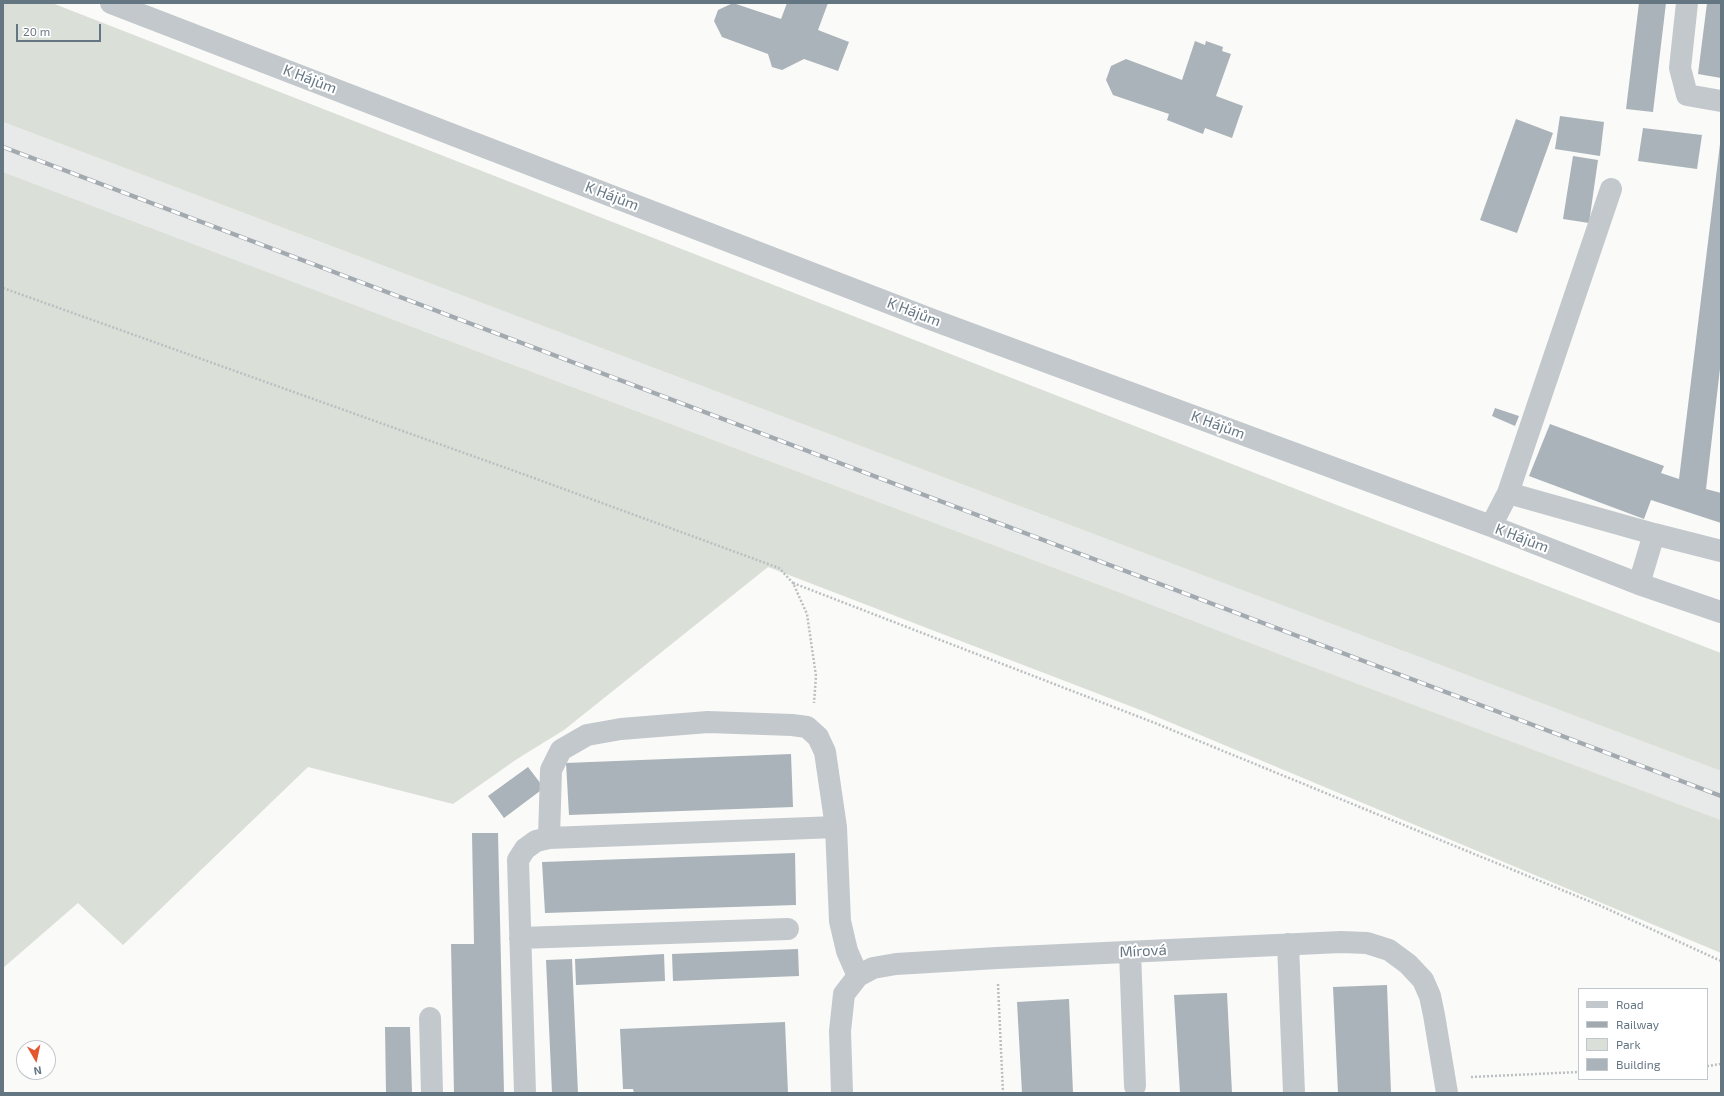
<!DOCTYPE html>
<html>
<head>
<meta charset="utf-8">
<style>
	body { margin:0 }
	#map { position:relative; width:1724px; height:1096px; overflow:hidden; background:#fafaf8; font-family:"Exo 2",sans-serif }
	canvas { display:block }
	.frame { position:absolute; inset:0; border:4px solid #657683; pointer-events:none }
	.legend { position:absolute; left:1578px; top:988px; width:130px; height:92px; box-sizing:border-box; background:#fff; border:1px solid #c1c8cd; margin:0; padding:5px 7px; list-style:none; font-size:12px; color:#657683 }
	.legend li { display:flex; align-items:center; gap:8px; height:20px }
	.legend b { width:20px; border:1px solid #c1c8cd }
	.north { position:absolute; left:16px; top:1040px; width:40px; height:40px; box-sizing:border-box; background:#fff; border:1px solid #c1c8cd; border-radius:50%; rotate:171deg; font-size:11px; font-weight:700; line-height:16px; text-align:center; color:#657683 }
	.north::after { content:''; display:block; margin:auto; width:14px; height:18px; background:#e4572e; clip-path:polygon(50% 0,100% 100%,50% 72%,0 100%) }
	.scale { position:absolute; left:16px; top:24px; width:85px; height:18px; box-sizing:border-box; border:2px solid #657683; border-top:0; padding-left:5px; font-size:12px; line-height:14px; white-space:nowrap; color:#657683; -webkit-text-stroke:3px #fff; paint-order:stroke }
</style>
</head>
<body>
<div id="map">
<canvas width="1724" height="1096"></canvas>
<div class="frame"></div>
<ul class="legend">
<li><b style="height:5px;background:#c3c8cc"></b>Road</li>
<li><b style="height:5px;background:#a2aab0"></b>Railway</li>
<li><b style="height:11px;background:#dadfd7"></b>Park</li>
<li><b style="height:11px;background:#aab3b9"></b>Building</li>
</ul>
<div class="north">N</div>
<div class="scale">20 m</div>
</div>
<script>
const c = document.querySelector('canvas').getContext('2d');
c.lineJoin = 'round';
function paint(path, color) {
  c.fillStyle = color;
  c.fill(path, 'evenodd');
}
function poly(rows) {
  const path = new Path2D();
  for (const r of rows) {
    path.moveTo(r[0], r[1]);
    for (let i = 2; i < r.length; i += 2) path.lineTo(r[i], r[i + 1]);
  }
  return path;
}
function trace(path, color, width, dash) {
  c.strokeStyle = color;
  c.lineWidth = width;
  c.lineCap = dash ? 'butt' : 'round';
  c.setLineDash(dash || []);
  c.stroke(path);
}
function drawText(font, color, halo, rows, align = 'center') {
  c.font = font + ' "Exo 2",sans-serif';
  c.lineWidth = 4;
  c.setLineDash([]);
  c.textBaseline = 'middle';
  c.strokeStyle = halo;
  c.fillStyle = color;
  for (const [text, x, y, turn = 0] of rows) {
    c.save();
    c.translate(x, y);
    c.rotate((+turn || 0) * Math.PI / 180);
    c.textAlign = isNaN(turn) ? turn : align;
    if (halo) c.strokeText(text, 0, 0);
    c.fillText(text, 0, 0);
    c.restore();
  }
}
paint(poly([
	[3,122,1721,771,1721,820,1305,664,1116,591,463,346,3,172]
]), '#e8e9e9');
paint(poly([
	[3,3,52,3,1342,507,1721,653,1721,771,3,122],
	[3,172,463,346,1116,591,1305,664,1721,820,1721,953,1143,711,768,567,564,730,517,759,453,804,308,767,123,945,78,903,3,968]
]), '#dadfd7');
paint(poly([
	[733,3,781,19,787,3,828,3,818,30,849,42,838,71,804,59,782,70,772,67,768,54,722,37,714,21,718,10],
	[1639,3,1666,3,1653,112,1626,109],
	[1707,3,1721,3,1721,78,1698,74],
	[1195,41,1205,45,1206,41,1223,47,1222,51,1231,54,1216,96,1243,106,1232,138,1205,128,1203,134,1167,120,1169,114,1113,95,1106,80,1111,66,1126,59,1182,80],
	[1560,116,1604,122,1600,156,1555,149],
	[1516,119,1553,133,1517,233,1480,220],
	[1643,128,1702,135,1697,169,1638,161],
	[1720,144,1721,360,1706,489,1721,493,1721,523,1651,500,1644,519,1529,476,1550,424,1664,466,1661,473,1679,479],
	[1573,156,1598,160,1589,223,1563,219],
	[1495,408,1519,416,1515,426,1492,416],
	[791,754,793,807,569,815,566,763],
	[528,767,544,788,504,818,488,796],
	[472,833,498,833,504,1093,454,1093,451,944,474,944],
	[795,853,796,905,545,913,542,862],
	[798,949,799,976,673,981,672,954],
	[664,954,665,981,576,985,575,959],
	[572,959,578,1093,552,1093,546,960],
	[1387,985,1391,1093,1338,1093,1333,987],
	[1227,993,1232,1093,1180,1093,1174,995],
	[1069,999,1073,1093,1022,1093,1017,1002],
	[785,1022,788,1093,634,1093,633,1089,623,1089,620,1029],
	[385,1027,410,1027,412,1093,386,1093]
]), '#aab3b9');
trace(poly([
	[3,288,523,474,779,568,793,583,807,614,816,676,814,703],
	[793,583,1155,723,1601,906,1721,961],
	[998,984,1003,1093],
	[1707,1066,1721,1064],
	[1471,1077,1579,1072]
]), '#bbbfc2', 2.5, [2, 2]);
trace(poly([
	[111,3,933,320,1491,526,1639,584,1721,612],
	[1687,3,1680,68,1687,95,1721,101],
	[1508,493,1611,189],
	[1491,526,1508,493,1654,534,1721,551],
	[1639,584,1654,534],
	[549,838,551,770,561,750,587,735,621,729,708,722,792,725,807,727,818,737,825,752,836,827,840,921,847,951,858,976],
	[520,938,788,929],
	[1288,944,1294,1093],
	[1130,952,1135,1086],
	[430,1018,432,1093],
	[525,1093,518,860,525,849,536,841,549,838,836,827],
	[842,1093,840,1031,844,994,858,976,873,968,896,964,997,958,1341,942,1367,943,1389,950,1408,964,1423,980,1430,996,1434,1015,1447,1093]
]), '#c3c8cc', 22);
const rail = poly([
	[3,147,1721,796]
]);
trace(rail, '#a2aab0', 4.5);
trace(rail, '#fff', 3, [9]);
drawText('15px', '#657683', '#fff', [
	["K Hájům",310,79,21],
	["K Hájům",612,196,21],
	["K Hájům",914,312,21],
	["K Hájům",1218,425,20],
	["K Hájům",1522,538,21],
	["Mírová",1143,951,-3]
]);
</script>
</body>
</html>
